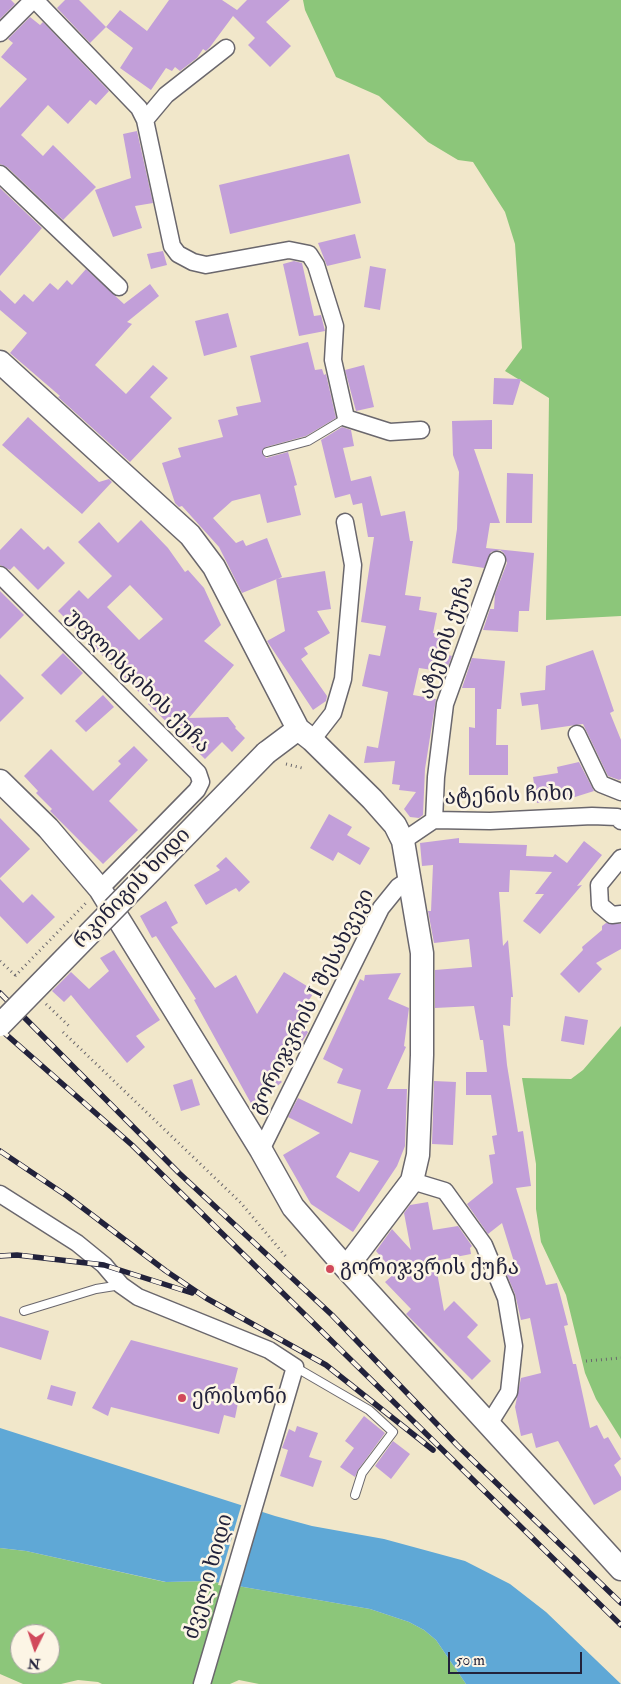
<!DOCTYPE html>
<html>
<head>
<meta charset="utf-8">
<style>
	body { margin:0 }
	#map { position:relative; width:621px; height:1684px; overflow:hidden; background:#f1e7ca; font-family:"IM FELL Double Pica",serif }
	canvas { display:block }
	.north { position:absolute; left:10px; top:1624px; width:50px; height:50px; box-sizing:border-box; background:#fcf5e5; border:1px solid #a5a1a1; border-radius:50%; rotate:184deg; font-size:14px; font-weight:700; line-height:20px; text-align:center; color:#22223b }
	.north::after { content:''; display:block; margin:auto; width:18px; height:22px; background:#d1495b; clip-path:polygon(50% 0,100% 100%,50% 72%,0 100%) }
	.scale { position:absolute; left:448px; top:1652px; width:134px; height:22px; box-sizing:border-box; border:2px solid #22223b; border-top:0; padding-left:6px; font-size:15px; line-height:18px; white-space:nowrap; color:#22223b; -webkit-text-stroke:4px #fcf5e5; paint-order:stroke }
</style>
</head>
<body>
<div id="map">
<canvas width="621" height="1684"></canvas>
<div class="north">N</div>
<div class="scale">50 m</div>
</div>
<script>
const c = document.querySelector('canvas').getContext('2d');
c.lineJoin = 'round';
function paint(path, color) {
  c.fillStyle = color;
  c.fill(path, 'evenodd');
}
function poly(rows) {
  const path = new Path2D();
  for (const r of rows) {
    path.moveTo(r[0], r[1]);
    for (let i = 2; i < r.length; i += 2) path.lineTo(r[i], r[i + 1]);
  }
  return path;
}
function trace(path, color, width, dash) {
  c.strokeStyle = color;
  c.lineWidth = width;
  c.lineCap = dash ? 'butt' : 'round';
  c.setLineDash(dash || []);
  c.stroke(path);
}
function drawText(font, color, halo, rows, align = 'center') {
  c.font = font + ' "IM FELL Double Pica","Noto Serif Georgian",serif';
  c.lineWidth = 5;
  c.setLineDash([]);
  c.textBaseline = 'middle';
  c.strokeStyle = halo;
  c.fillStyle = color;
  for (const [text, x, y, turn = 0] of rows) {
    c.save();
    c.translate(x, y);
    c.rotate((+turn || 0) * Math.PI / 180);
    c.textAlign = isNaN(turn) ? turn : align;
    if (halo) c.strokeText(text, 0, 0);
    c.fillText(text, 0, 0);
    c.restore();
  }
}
paint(poly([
	[303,0,621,0,621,616,546,620,549,398,505,371,522,348,515,244,505,212,473,162,458,160,428,142,379,96,336,77,305,10],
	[621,1026,621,1439,596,1399,585,1373,566,1295,541,1242,536,1209,536,1164,522,1078,571,1079,583,1070],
	[0,1548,26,1551,165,1582,209,1581,370,1609,409,1622,424,1630,436,1640,466,1684,259,1684,239,1680,230,1684,102,1684,98,1682,78,1680,61,1684,23,1684,0,1674],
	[20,1634,50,1634,50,1664,20,1664]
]), '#8cc67a');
paint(poly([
	[0,1428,275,1516,312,1526,384,1539,465,1561,510,1584,546,1612,621,1684,466,1684,436,1640,424,1630,409,1622,370,1609,209,1581,166,1582,26,1551,0,1548]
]), '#5fa8d6');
paint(poly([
	[242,1503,260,1509,238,1588,218,1585]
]), '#f1e7ca');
paint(poly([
	[0,0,11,0,15,4,0,19],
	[65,0,79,0,106,27,90,43,57,8],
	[169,0,222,0,237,10,247,0,290,0,266,22,291,46,270,67,248,45,255,38,233,16,210,47,206,51,203,49,197,58,180,71,175,67,172,71,166,68,151,90,120,68,133,48,106,27,120,10,147,31],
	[30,17,40,25,43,22,109,91,96,105,90,100,68,124,48,105,21,135,43,156,53,145,96,187,63,220,7,167,0,164,0,108,27,79,1,57,13,43,8,39],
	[137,131,153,203,135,206,142,228,113,237,95,190,131,178,123,134],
	[349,154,361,203,230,234,219,185],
	[0,188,42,228,0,276],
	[355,234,361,258,327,266,318,243],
	[163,251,167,265,151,269,147,254],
	[294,261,302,263,314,316,321,315,325,331,299,336,283,264],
	[370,266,386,269,380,310,364,307],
	[86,269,124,304,150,284,159,296,127,322,132,324,95,365,126,394,153,365,168,378,150,397,172,418,130,462,58,397,60,396,10,353,27,333,0,310,0,290,15,304,24,294,33,302,50,283,58,290,67,280,72,285],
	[228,313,237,347,204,356,195,321],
	[308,342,315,370,322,369,324,375,326,374,336,418,306,436,266,447,262,451,266,458,288,452,297,485,294,486,301,515,267,523,260,494,232,501,213,518,236,543,243,540,246,546,267,538,282,577,242,593,219,547,182,506,179,507,175,503,162,463,181,457,178,448,223,437,218,420,238,415,236,407,261,402,250,356],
	[364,365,374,407,356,411,345,370],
	[494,378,521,379,513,405,493,404],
	[28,417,99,482,109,479,112,482,82,514,2,445],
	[492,420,492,449,474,449,500,523,490,523,486,548,534,553,529,611,519,611,518,632,483,630,490,609,494,609,495,594,507,563,504,553,500,550,491,552,484,568,452,563,457,529,459,472,453,455,452,421],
	[342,427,351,430,354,446,343,448,351,481,371,476,381,516,405,511,410,541,413,541,405,595,421,597,419,610,437,613,433,633,451,636,448,655,452,656,446,672,419,668,413,695,436,699,425,769,423,815,419,818,410,817,404,809,416,792,399,790,400,785,392,784,395,761,364,763,367,746,378,748,388,692,362,686,369,654,380,656,386,626,361,622,374,537,368,537,362,503,353,505,350,494,335,498,321,440],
	[507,473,533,474,532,523,506,523],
	[141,520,168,548,185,572,188,570,204,588,221,625,204,641,234,665,189,718,228,717,236,727,235,728,245,738,232,752,222,742,205,759,148,704,149,702,58,611,79,590,88,599,112,576,78,542,99,522,118,543],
	[130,585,163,619,139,640,107,607],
	[21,528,44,550,48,546,65,563,38,590,14,566,10,570,0,565,0,550],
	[325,571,331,609,317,611,330,633,304,648,308,654,301,659,327,696,326,701,313,710,267,641,285,631,276,579],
	[0,591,24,615,0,639],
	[593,650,614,711,610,713,621,740,621,779,619,780,608,776,583,724,541,730,538,704,522,706,520,693,545,690,546,666],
	[63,653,83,673,61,695,41,675],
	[472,658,505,661,501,709,497,709,496,745,508,745,508,775,469,775,469,727,475,728,475,688,462,688],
	[0,674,24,698,0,722],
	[103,695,114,707,86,732,75,721],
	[134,746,148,760,109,801,138,830,103,864,50,811,52,809,36,793,38,791,24,776,51,749,93,791,121,764,118,761],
	[579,762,594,791,575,797,537,803,533,777,558,773,557,767],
	[329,814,352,827,347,835,370,848,360,865,338,852,333,861,310,848],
	[0,818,30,849,0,878],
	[459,838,459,843,527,845,526,856,553,857,555,854,567,863,584,841,602,855,577,886,582,885,540,934,523,921,544,894,535,894,552,872,510,870,509,892,499,892,503,946,508,940,513,997,511,997,510,1026,503,1025,507,1065,518,1132,523,1131,531,1186,516,1188,546,1285,557,1283,568,1325,564,1326,573,1364,576,1364,590,1428,597,1425,604,1439,608,1437,621,1459,614,1465,621,1477,621,1490,594,1505,558,1441,536,1448,532,1433,521,1436,515,1407,521,1378,541,1373,530,1318,521,1320,515,1294,504,1268,515,1265,502,1223,488,1234,467,1204,493,1183,489,1155,495,1154,492,1136,497,1135,491,1095,466,1095,466,1072,487,1072,483,1040,480,1040,474,1006,435,1008,435,970,472,967,469,939,434,943,428,911,431,911,433,865,422,866,420,843],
	[226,857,250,882,239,892,236,888,206,905,194,885,220,870,216,866],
	[0,879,23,903,32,894,55,917,27,944,0,916],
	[166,901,178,923,171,927,215,988,236,975,257,1014,284,972,315,991,294,1022,308,1032,307,1034,278,1078,282,1082,253,1107,194,1000,196,999,156,936,152,938,140,916],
	[606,923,621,924,621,949,596,963,602,969,579,993,560,974,583,950,582,947,602,930,602,926],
	[114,950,160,1020,136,1036,145,1047,127,1063,71,995,64,1002,52,991,71,972,89,989,109,971,100,958],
	[401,973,388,999,409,1008,404,1046,406,1047,387,1089,407,1089,405,1146,397,1166,353,1232,311,1204,283,1155,320,1133,288,1117,298,1098,352,1124,361,1090,337,1083,343,1069,323,1059,360,979,364,981,365,975],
	[350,1152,379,1161,359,1192,336,1177],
	[565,1016,588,1020,584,1045,561,1041],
	[192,1079,200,1105,181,1111,173,1085],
	[434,1081,456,1082,453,1145,432,1144],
	[428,1202,433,1230,458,1226,472,1246,470,1248,471,1254,435,1261,444,1311,454,1301,478,1325,467,1337,491,1361,472,1380,406,1314,411,1309,385,1282,395,1273,376,1251,392,1229,411,1250,404,1213,410,1205],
	[0,1316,49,1331,41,1360,0,1347],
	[131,1340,238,1368,232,1391,236,1392,233,1402,238,1403,235,1418,224,1415,219,1434,111,1407,108,1416,92,1408],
	[51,1385,76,1392,72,1406,47,1399],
	[364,1416,385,1433,358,1470,355,1477,340,1467,354,1448,345,1441],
	[297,1426,318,1433,309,1457,322,1461,313,1487,280,1476,288,1450,282,1448,289,1429,295,1432],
	[393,1441,410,1454,391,1479,375,1466]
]), '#c29fd9');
const service = poly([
	[267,452,308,441,346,418],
	[24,1311,96,1289,121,1285],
	[295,1367,369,1410,393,1432,362,1473,355,1495]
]);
const minor = poly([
	[35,0,139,108,145,120,172,246,178,254,193,262,206,265,289,250,309,254,316,265,335,326,333,360,346,418,390,432,421,430],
	[0,33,33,0],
	[145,120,166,95,226,48],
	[0,174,119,287],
	[0,575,198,773,201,782,197,790,100,889],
	[577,734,601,784,621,792],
	[312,740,333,713,343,679,353,565,345,522],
	[434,820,436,777,445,704,497,560],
	[403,841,434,820,490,821,592,816,617,817,621,821],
	[621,858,599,885,600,905,612,915,621,914],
	[261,1150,381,908,398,887,410,879],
	[412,1181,445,1191,484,1245,506,1298,514,1346,509,1392,489,1424],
	[0,1194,77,1243,104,1265,121,1285,138,1297,269,1350,295,1367,202,1684]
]);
const secondary = poly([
	[0,362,190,535,214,567,298,729,312,740,372,799,395,825,403,841,422,953,422,1055,418,1155,412,1181,346,1268],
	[266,753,298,729],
	[0,781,48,828,100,889,261,1150,293,1207,346,1268,621,1569]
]);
trace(service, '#6a676d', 10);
trace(minor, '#6a676d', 19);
trace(secondary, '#6a676d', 25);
trace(poly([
	[286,764,302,768],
	[0,961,16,976],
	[15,976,86,903],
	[46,1004,69,1026],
	[63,1032,241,1203,287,1258],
	[586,1361,621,1358]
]), '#6a676d', 3, [1, 4]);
trace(service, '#fff', 8);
trace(minor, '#fff', 16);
trace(secondary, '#fff', 22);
const rail = poly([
	[0,993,179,1173,332,1315,458,1446,621,1603],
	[0,1029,132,1145,621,1625],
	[0,1151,67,1196,166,1271,206,1298,326,1365,433,1450],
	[0,1256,17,1255,104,1265,192,1293]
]);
trace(rail, '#22223b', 5.5);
trace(rail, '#fcf5e5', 4, [11]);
const secondaryBridge = poly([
	[0,1025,266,753]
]);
trace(secondaryBridge, '#6a676d', 25, []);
trace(secondaryBridge, '#fff', 22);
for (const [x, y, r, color] of [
	[330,1269,5,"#d1495b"],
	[182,1398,5,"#d1495b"]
]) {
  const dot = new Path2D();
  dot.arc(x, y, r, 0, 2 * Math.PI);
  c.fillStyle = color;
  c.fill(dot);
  trace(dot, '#fcf5e5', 2);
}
drawText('21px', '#22223b', '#fcf5e5', [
	["ატენის ქუჩა",448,638,-71],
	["უფლისციხის ქუჩა",137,682,45],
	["ატენის ჩიხი",509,797,-2],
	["რკინიგის ხიდი",133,889,-46],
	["გორიჯვრის I შესახვევი",313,1002,-63],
	["ძველი ხიდი",210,1577,-74]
]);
drawText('21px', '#22223b', '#fcf5e5', [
	["გორიჯვრის ქუჩა",340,1269],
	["ერისონი",192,1398]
], 'left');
</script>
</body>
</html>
